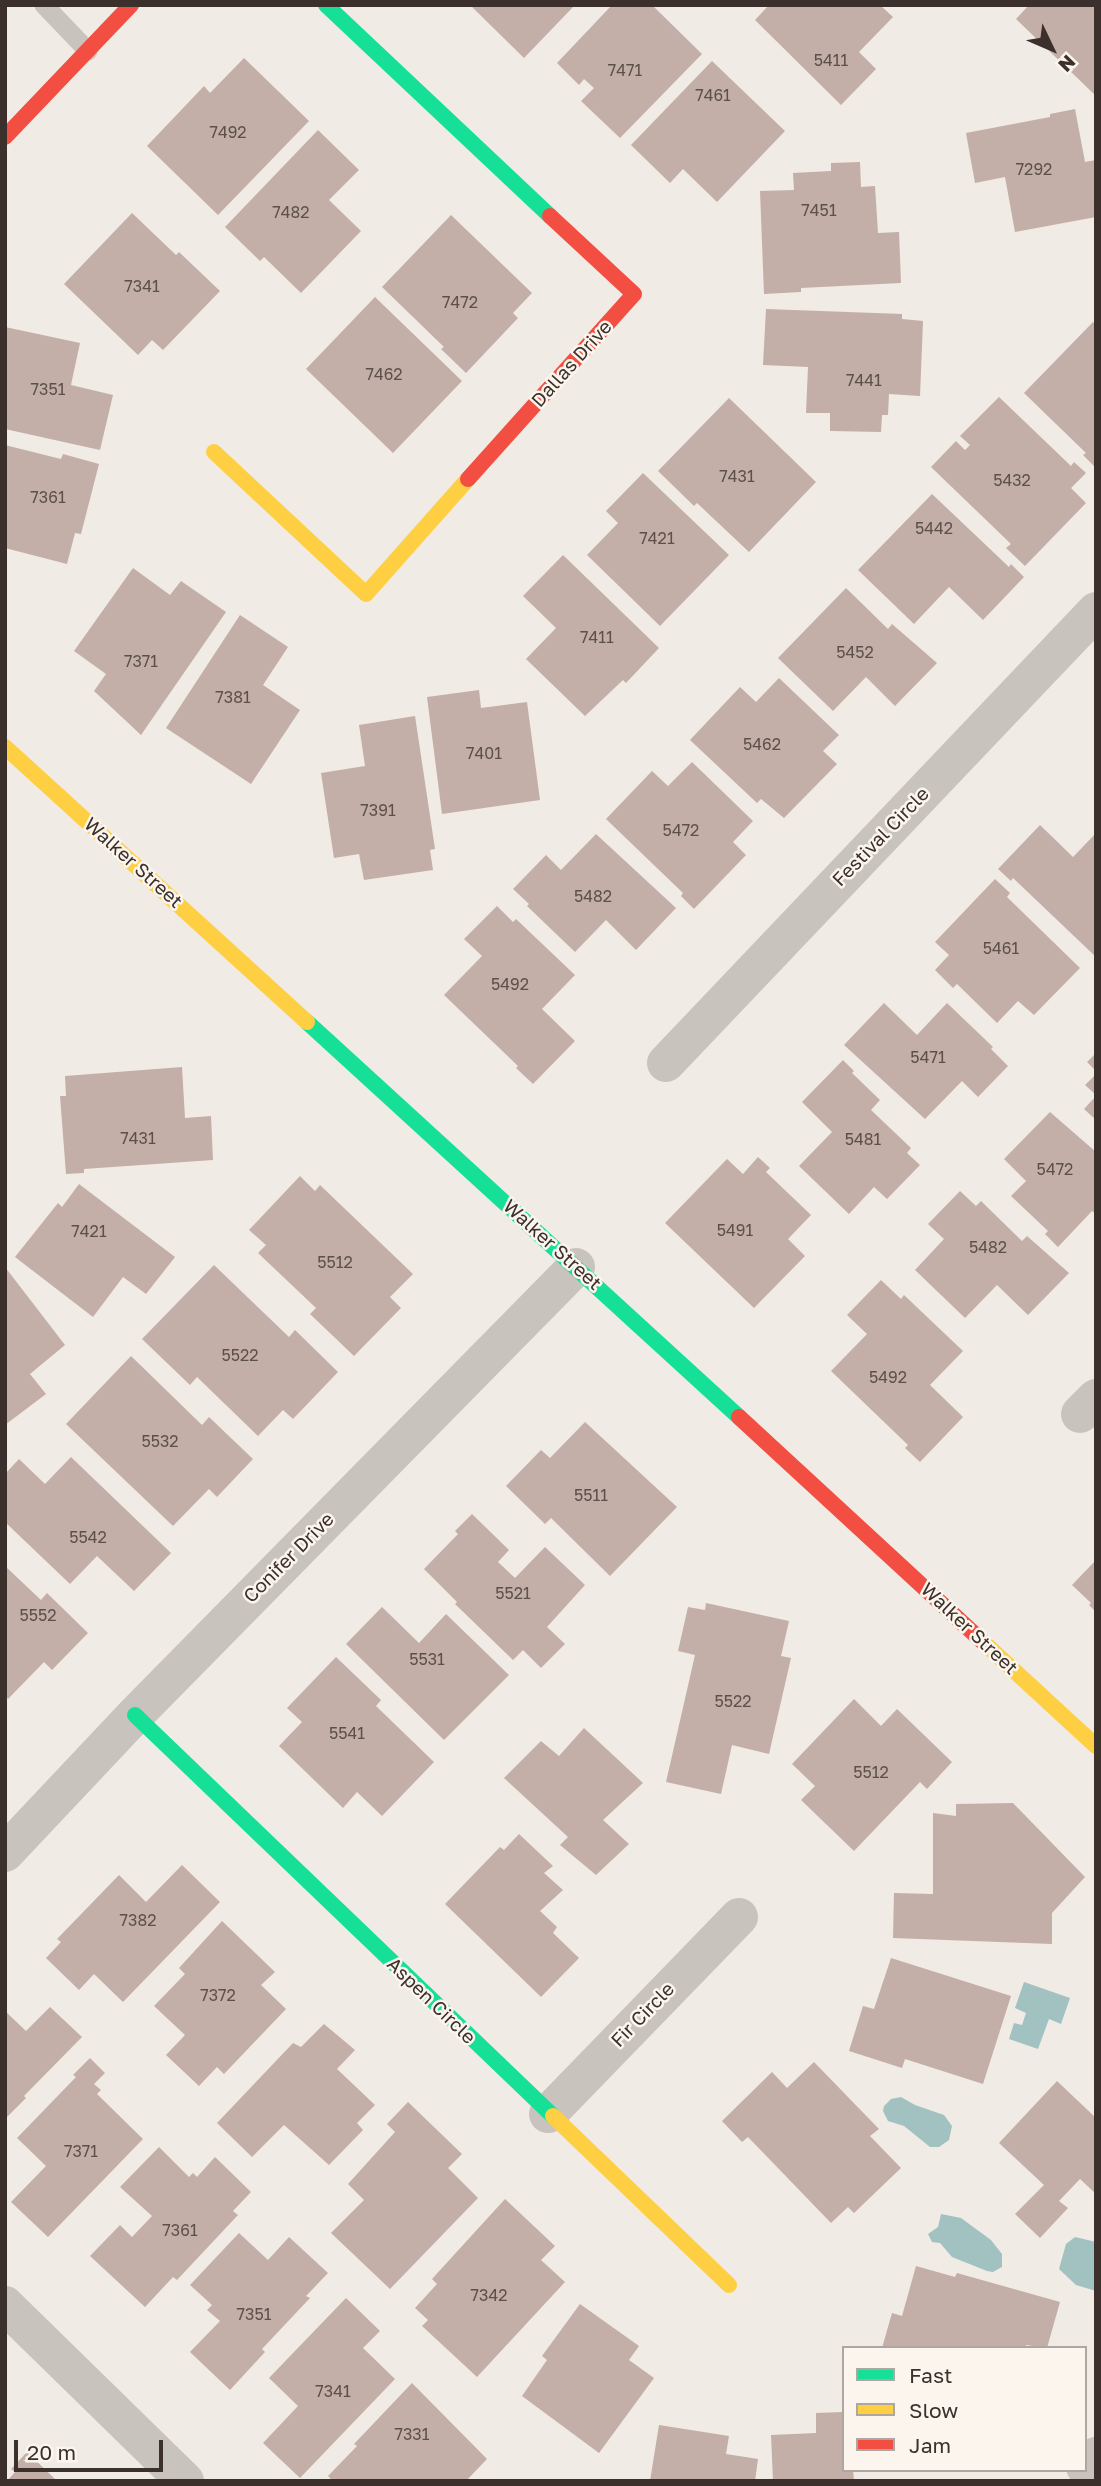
<!DOCTYPE html>
<html>
<head>
<meta charset="utf-8">
<style>
	body { margin:0 }
	#map { position:relative; width:1101px; height:2486px; overflow:hidden; background:#f0ebe5; font-family:"Golos Text",sans-serif }
	canvas { display:block }
	.frame { position:absolute; inset:0; border:7px solid #3b302b; pointer-events:none }
	.legend { position:absolute; left:842px; top:2346px; width:245px; height:126px; box-sizing:border-box; background:#fbf5ee; border:2px solid #aea6a0; margin:0; padding:9px 12px; list-style:none; font-size:21px; color:#3b302b }
	.legend li { display:flex; align-items:center; gap:14px; height:35px }
	.legend b { width:35px; border:2px solid #aea6a0 }
	.north { position:absolute; left:1017px; top:14px; width:70px; height:70px; -webkit-text-stroke:5px #fbf5ee; paint-order:stroke; rotate:134deg; font-size:19px; font-weight:700; line-height:28px; text-align:center; color:#3b302b }
	.north::after { content:''; display:block; margin:auto; width:24px; height:32px; background:#3b302b; clip-path:polygon(50% 0,100% 100%,50% 72%,0 100%) }
	.scale { position:absolute; left:14px; top:2440px; width:149px; height:32px; box-sizing:border-box; border:4px solid #3b302b; border-top:0; padding-left:9px; font-size:21px; line-height:24px; white-space:nowrap; color:#3b302b; -webkit-text-stroke:5px #fbf5ee; paint-order:stroke }
</style>
</head>
<body>
<div id="map">
<canvas width="1101" height="2486"></canvas>
<div class="frame"></div>
<ul class="legend">
<li><b style="height:9px;background:#16e098"></b>Fast</li>
<li><b style="height:9px;background:#ffcf43"></b>Slow</li>
<li><b style="height:9px;background:#f24e42"></b>Jam</li>
</ul>
<div class="north">N</div>
<div class="scale">20 m</div>
</div>
<script>
const c = document.querySelector('canvas').getContext('2d');
c.lineJoin = 'round';
function paint(path, color) {
  c.fillStyle = color;
  c.fill(path, 'evenodd');
}
function poly(rows) {
  const path = new Path2D();
  for (const r of rows) {
    path.moveTo(r[0], r[1]);
    for (let i = 2; i < r.length; i += 2) path.lineTo(r[i], r[i + 1]);
  }
  return path;
}
function trace(path, color, width, dash) {
  c.strokeStyle = color;
  c.lineWidth = width;
  c.lineCap = dash ? 'butt' : 'round';
  c.setLineDash(dash || []);
  c.stroke(path);
}
function drawText(font, color, halo, rows, align = 'center') {
  c.font = font + ' "Golos Text",sans-serif';
  c.lineWidth = 5;
  c.setLineDash([]);
  c.textBaseline = 'middle';
  c.strokeStyle = halo;
  c.fillStyle = color;
  for (const [text, x, y, turn = 0] of rows) {
    c.save();
    c.translate(x, y);
    c.rotate((+turn || 0) * Math.PI / 180);
    c.textAlign = isNaN(turn) ? turn : align;
    if (halo) c.strokeText(text, 0, 0);
    c.fillText(text, 0, 0);
    c.restore();
  }
}
paint(poly([
	[1024,1982,1070,1998,1061,2024,1049,2019,1038,2049,1009,2039,1014,2023,1022,2025,1026,2013,1015,2008],
	[901,2097,915,2105,944,2115,952,2126,949,2140,939,2147,930,2147,904,2126,888,2121,883,2111,884,2106,891,2099],
	[941,2214,961,2218,991,2240,1002,2254,1002,2267,993,2272,987,2271,952,2257,940,2243,932,2242,928,2234,938,2227],
	[1075,2237,1096,2242,1096,2291,1076,2285,1059,2269,1066,2244]
]), '#a1c2c1');
paint(poly([
	[470,5,575,5,524,58],
	[612,5,652,5,702,54,620,138,581,101,594,88,584,79,579,85,557,63],
	[769,5,880,5,893,17,859,52,876,69,841,105,755,20],
	[1029,5,1096,5,1096,96,1016,19],
	[244,58,309,121,218,215,147,146,204,86,210,93],
	[712,61,785,131,717,202,683,169,670,183,631,145],
	[1075,109,1085,162,1096,160,1096,217,1015,232,1005,177,975,183,966,133,1050,117,1050,114],
	[318,130,359,170,329,200,361,231,301,293,264,257,260,261,225,227],
	[860,162,861,187,875,186,878,233,899,232,901,283,801,288,801,292,764,294,760,191,794,190,793,173,831,171,831,163],
	[132,213,176,255,179,252,220,291,163,350,152,340,138,355,64,284],
	[451,215,532,293,513,313,518,318,466,373,441,349,444,347,382,287],
	[375,297,462,381,393,453,306,369],
	[766,309,902,314,902,319,923,321,920,396,889,394,888,415,882,415,881,432,830,431,830,413,806,413,808,367,763,365],
	[1093,322,1096,325,1096,468,1083,455,1086,453,1024,393],
	[5,327,80,343,71,385,113,395,100,450,5,429],
	[999,397,1071,466,1074,462,1086,473,1071,488,1086,503,1025,566,1006,548,1011,544,931,467,956,441,965,450,970,445,960,436],
	[729,398,816,482,749,552,697,503,694,506,658,471],
	[5,445,61,459,63,454,99,464,81,534,75,533,67,564,5,548],
	[643,473,729,555,660,626,587,555,618,523,606,511],
	[932,494,1009,567,1011,564,1024,577,983,620,949,587,914,624,858,570],
	[563,555,659,648,626,683,623,680,585,716,526,659,556,628,523,596],
	[133,568,170,595,181,581,226,612,141,735,94,691,106,674,74,651],
	[846,588,888,629,892,624,937,663,895,706,866,677,833,711,778,658],
	[240,615,288,647,263,685,300,710,251,784,166,728],
	[779,678,839,735,823,751,837,764,784,818,761,799,757,803,690,740,740,687,756,702],
	[479,690,481,708,527,702,540,800,442,814,427,697],
	[415,716,435,849,430,850,433,870,364,880,359,854,334,858,321,773,365,766,359,725],
	[692,762,753,821,733,842,746,855,694,909,681,896,683,893,606,819,652,771,668,786],
	[1040,825,1073,857,1096,833,1096,957,1013,878,1011,881,998,869],
	[596,834,676,908,636,950,606,920,575,952,527,906,529,904,513,889,546,855,561,870],
	[995,879,1010,893,1007,897,1080,968,1034,1015,1018,1001,997,1023,957,984,953,988,935,970,949,955,935,942],
	[497,906,513,922,516,919,575,975,542,1009,575,1041,533,1084,516,1068,518,1066,444,995,482,956,464,939],
	[884,1003,917,1035,947,1003,993,1047,991,1049,1008,1066,978,1097,962,1081,925,1119,844,1045],
	[1096,1053,1096,1071,1087,1062],
	[843,1060,854,1071,852,1073,880,1100,871,1110,911,1148,907,1153,920,1165,887,1199,874,1187,849,1214,799,1166,832,1132,802,1102],
	[182,1067,185,1118,211,1116,213,1160,84,1169,84,1173,66,1174,60,1096,66,1096,65,1076],
	[1096,1074,1096,1095,1085,1085],
	[1096,1096,1096,1120,1084,1109],
	[1050,1112,1096,1152,1096,1214,1092,1211,1058,1247,1045,1234,1048,1231,1011,1196,1026,1181,1004,1159],
	[758,1157,770,1168,766,1172,811,1215,788,1239,805,1256,754,1308,665,1223,727,1159,743,1174],
	[300,1176,315,1191,320,1185,413,1274,390,1297,401,1308,354,1356,310,1314,316,1308,258,1253,266,1245,249,1230],
	[79,1184,175,1257,146,1294,123,1277,93,1317,15,1257,58,1203,62,1207],
	[960,1191,976,1206,981,1201,1022,1241,1027,1236,1069,1273,1028,1315,997,1285,965,1318,915,1270,944,1239,928,1224],
	[214,1265,289,1337,295,1330,338,1372,293,1419,283,1410,258,1436,197,1377,190,1385,142,1339],
	[5,1267,65,1345,30,1374,46,1394,5,1425],
	[881,1280,901,1299,904,1295,963,1351,930,1385,963,1417,920,1462,905,1448,908,1445,831,1371,867,1334,847,1315],
	[131,1356,202,1425,209,1417,253,1459,217,1497,209,1489,173,1526,66,1424],
	[585,1422,677,1507,610,1576,551,1518,545,1524,506,1486,541,1450,550,1458],
	[71,1457,171,1553,134,1591,97,1556,70,1584,5,1522,5,1474,19,1459,45,1484],
	[472,1514,509,1550,498,1562,515,1578,545,1547,585,1585,547,1627,565,1644,541,1668,523,1650,513,1660,455,1604,457,1602,424,1569,458,1534,455,1531],
	[1096,1560,1096,1612,1089,1605,1091,1603,1072,1585],
	[5,1566,41,1600,47,1593,88,1633,52,1670,44,1662,8,1699,5,1695],
	[706,1603,789,1621,781,1656,791,1658,769,1754,732,1745,721,1794,666,1782,695,1655,678,1651,688,1607,705,1610],
	[382,1607,419,1643,446,1614,509,1675,444,1740,346,1644],
	[336,1657,381,1700,376,1706,434,1762,382,1816,357,1792,343,1808,279,1746,302,1722,287,1708],
	[854,1699,881,1726,897,1709,952,1762,927,1789,920,1782,854,1851,801,1800,815,1786,792,1764],
	[584,1728,643,1783,603,1820,629,1844,596,1875,560,1845,568,1837,504,1778,541,1741,559,1756],
	[1013,1803,1085,1877,1052,1913,1052,1944,893,1938,894,1893,933,1894,933,1813,956,1816,956,1804],
	[519,1834,553,1866,544,1873,563,1890,540,1911,557,1927,553,1933,579,1958,541,1997,445,1904,500,1847,504,1850],
	[182,1865,220,1902,123,2002,94,1974,79,1990,46,1958,61,1942,57,1939,119,1875,146,1902],
	[222,1921,275,1972,261,1985,286,2009,224,2074,217,2067,199,2086,166,2055,185,2035,154,2006,185,1974,179,1968],
	[891,1958,1011,1996,983,2084,905,2059,902,2068,849,2051,863,2006,874,2009],
	[50,2007,82,2037,24,2096,26,2098,5,2119,5,2011,26,2031],
	[324,2024,355,2050,337,2069,375,2105,357,2123,363,2130,329,2165,284,2125,252,2157,217,2123,293,2043,301,2047],
	[90,2058,105,2073,94,2084,101,2090,97,2094,143,2139,48,2237,11,2202,46,2166,17,2138,76,2077,73,2075],
	[814,2062,879,2129,870,2136,901,2168,854,2213,848,2207,831,2223,748,2137,742,2142,722,2121,772,2072,787,2088],
	[1057,2081,1096,2118,1096,2194,1080,2179,1059,2201,1068,2208,1040,2238,1015,2214,1044,2185,999,2143],
	[408,2102,462,2154,448,2168,478,2198,390,2289,331,2233,364,2200,348,2184,395,2132,387,2124],
	[159,2147,189,2177,193,2173,197,2177,215,2157,251,2192,233,2211,238,2215,177,2280,173,2277,145,2307,90,2256,120,2225,132,2237,152,2216,120,2187],
	[505,2199,555,2246,541,2260,565,2282,477,2377,422,2326,428,2320,415,2308,437,2284,432,2279],
	[239,2233,268,2260,289,2237,328,2273,306,2296,310,2298,262,2349,265,2352,230,2390,190,2352,220,2321,207,2310,212,2305,190,2285],
	[916,2266,955,2277,957,2273,1060,2302,1047,2348,1026,2345,1026,2348,882,2348,892,2313,902,2316],
	[346,2298,380,2331,363,2348,395,2379,300,2478,263,2443,298,2406,269,2378],
	[580,2304,639,2346,629,2360,654,2378,599,2453,522,2396,547,2360,542,2356],
	[412,2383,487,2459,466,2481,333,2481,328,2476,357,2446,354,2444],
	[844,2412,844,2470,853,2470,854,2481,773,2481,771,2435,816,2433,816,2413],
	[659,2425,729,2436,726,2454,758,2459,755,2481,650,2481],
	[27,2452,57,2481,7,2481,15,2472,11,2469]
]), '#c3afa7');
trace(poly([
	[44,5,88,51]
]), '#c9c3be', 19);
trace(poly([
	[666,1063,1096,611],
	[1080,1414,1096,1398],
	[5,1853,135,1715,576,1267],
	[548,2114,739,1917],
	[5,2305,185,2481],
	[1085,2467,1096,2456]
]), '#c9c3be', 38);
trace(poly([
	[326,5,550,216],
	[307,1022,739,1417],
	[135,1715,553,2116]
]), '#16e098', 16);
trace(poly([
	[214,452,366,594,468,479],
	[5,747,307,1022],
	[982,1641,1096,1746],
	[553,2116,729,2285]
]), '#ffcf43', 16);
trace(poly([
	[5,137,131,5],
	[468,479,634,294,550,216],
	[739,1417,982,1641]
]), '#f24e42', 16);
drawText('16px', '#5d504a', null, [
	["5411",831,61],
	["7471",625,71],
	["7461",713,96],
	["7492",228,133],
	["7292",1034,170],
	["7451",819,211],
	["7482",291,213],
	["7341",142,287],
	["7472",460,303],
	["7462",384,375],
	["7441",864,381],
	["7351",48,390],
	["7431",737,477],
	["5432",1012,481],
	["7361",48,498],
	["5442",934,529],
	["7421",657,539],
	["7411",597,638],
	["5452",855,653],
	["7371",141,662],
	["7381",233,698],
	["5462",762,745],
	["7401",484,754],
	["7391",378,811],
	["5472",681,831],
	["5482",593,897],
	["5461",1001,949],
	["5492",510,985],
	["5471",928,1058],
	["7431",138,1139],
	["5481",863,1140],
	["5472",1055,1170],
	["5491",735,1231],
	["7421",89,1232],
	["5482",988,1248],
	["5512",335,1263],
	["5522",240,1356],
	["5492",888,1378],
	["5532",160,1442],
	["5511",591,1496],
	["5542",88,1538],
	["5521",513,1594],
	["5552",38,1616],
	["5531",427,1660],
	["5522",733,1702],
	["5541",347,1734],
	["5512",871,1773],
	["7382",138,1921],
	["7372",218,1996],
	["7371",81,2152],
	["7361",180,2231],
	["7342",489,2296],
	["7351",254,2315],
	["7341",333,2392],
	["7331",412,2435]
]);
drawText('19px', '#3b302b', '#fbf5ee', [
	["Dallas Drive",572,364,-48],
	["Festival Circle",881,837,-46],
	["Walker Street",133,863,42],
	["Walker Street",552,1245,42],
	["Conifer Drive",289,1558,-45],
	["Walker Street",969,1629,43],
	["Aspen Circle",431,2001,44],
	["Fir Circle",643,2015,-46]
]);
</script>
</body>
</html>
